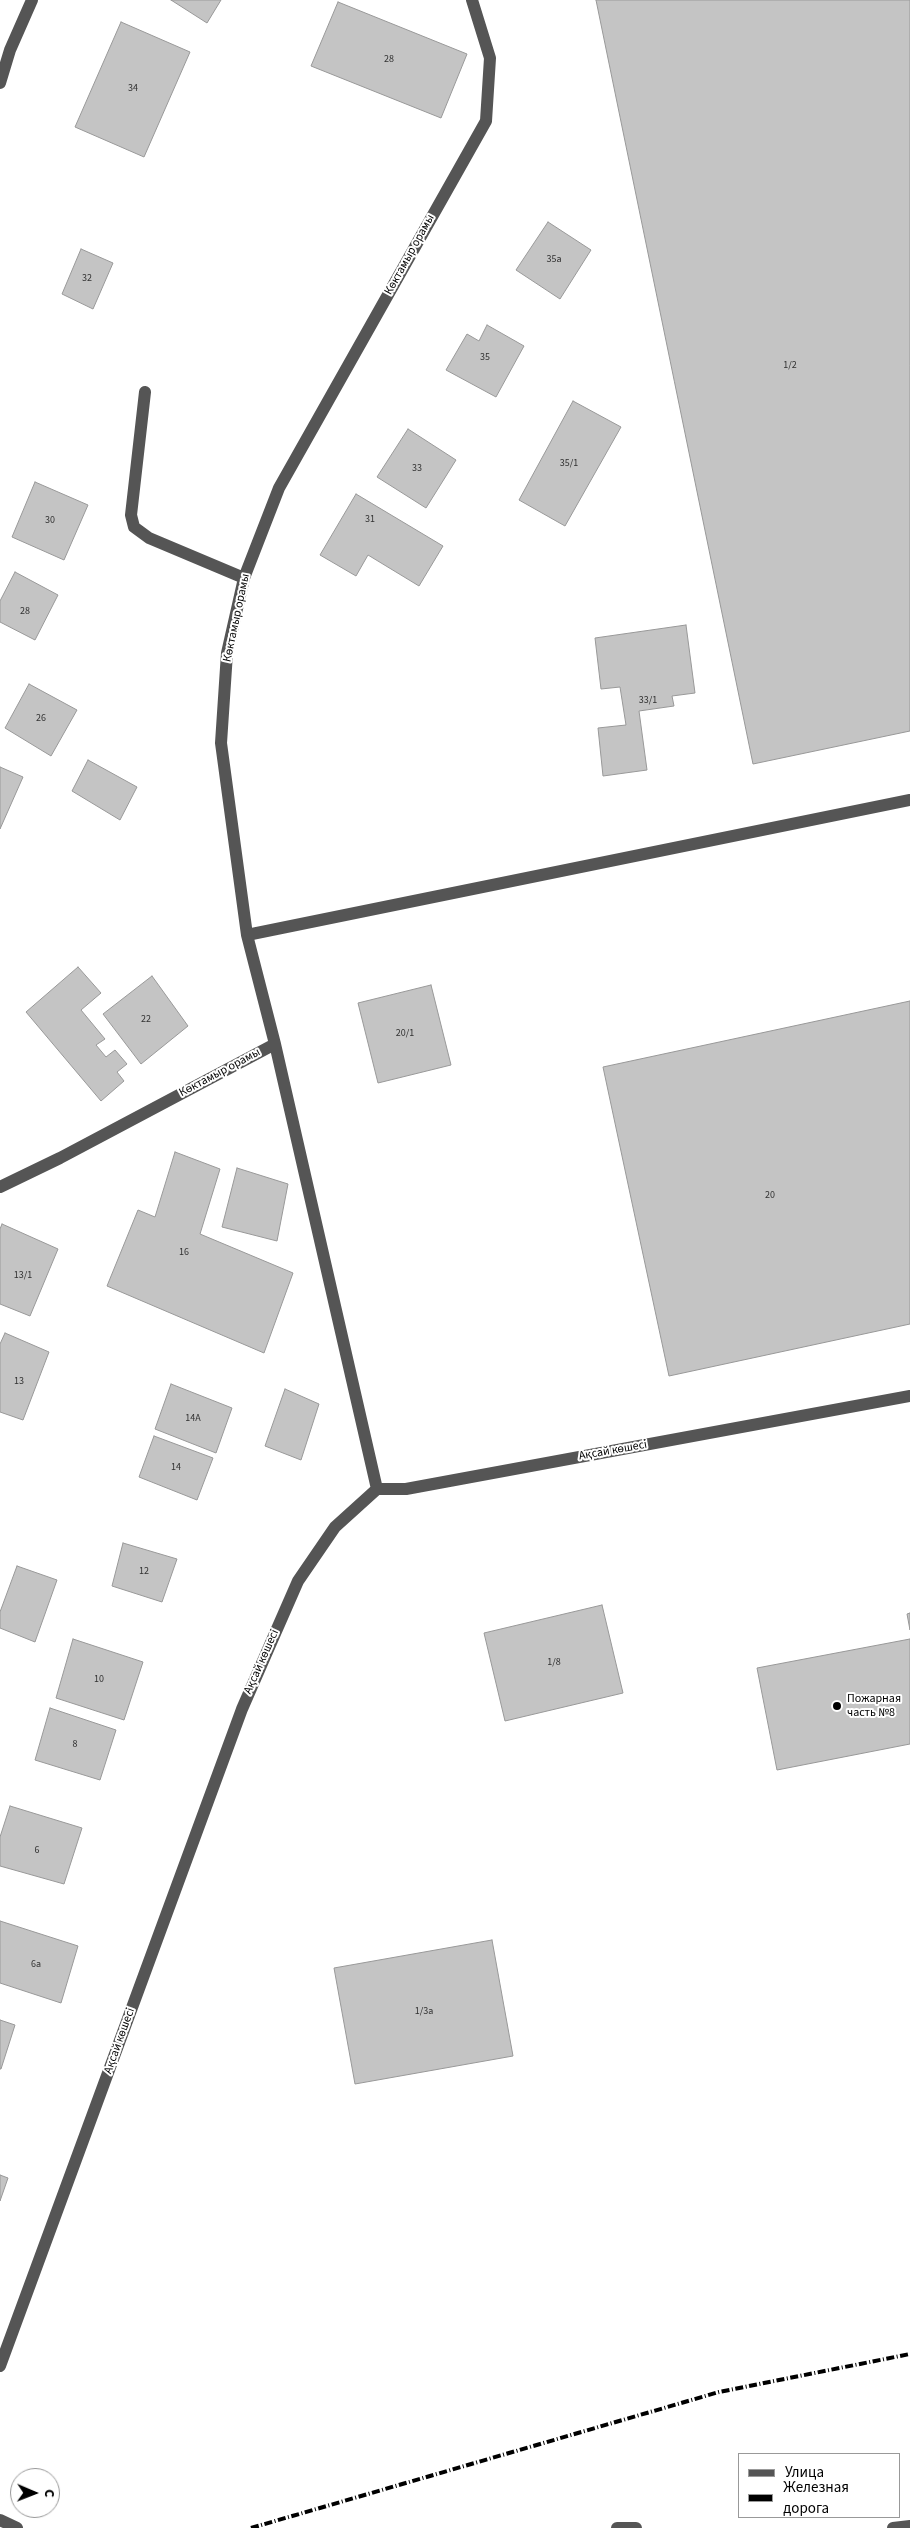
<!DOCTYPE html>
<html>
<head>
<meta charset="utf-8">
<style>
	body { margin:0 }
	#map { position:relative; width:910px; height:2528px; overflow:hidden; background:#fff; font-family:"Source Sans 3",sans-serif }
	canvas { display:block }
	.legend { position:absolute; left:738px; top:2453px; width:162px; height:65px; box-sizing:border-box; background:#fff; border:1px solid #999; margin:0; padding:6px 9px; list-style:none; font-size:15px; color:#000 }
	.legend li { display:flex; align-items:center; gap:10px; height:25px }
	.legend b { width:25px; border:1px solid #999 }
	.north { position:absolute; left:10px; top:2468px; width:50px; height:50px; box-sizing:border-box; background:#fff; border:1px solid #999; border-radius:50%; rotate:91deg; font-size:14px; font-weight:700; line-height:20px; text-align:center; color:#000 }
	.north::after { content:''; display:block; margin:auto; width:18px; height:22px; background:#000; clip-path:polygon(50% 0,100% 100%,50% 72%,0 100%) }
</style>
</head>
<body>
<div id="map">
<canvas width="910" height="2528"></canvas>
<ul class="legend">
<li><b style="height:6px;background:#555"></b>Улица</li>
<li><b style="height:6px;background:#000"></b>Железная дорога</li>
</ul>
<div class="north">С</div>
</div>
<script>
const c = document.querySelector('canvas').getContext('2d');
c.lineJoin = 'round';
function paint(path, color) {
  c.fillStyle = color;
  c.fill(path, 'evenodd');
}
function poly(rows) {
  const path = new Path2D();
  for (const r of rows) {
    path.moveTo(r[0], r[1]);
    for (let i = 2; i < r.length; i += 2) path.lineTo(r[i], r[i + 1]);
  }
  return path;
}
function trace(path, color, width, dash) {
  c.strokeStyle = color;
  c.lineWidth = width;
  c.lineCap = dash ? 'butt' : 'round';
  c.setLineDash(dash || []);
  c.stroke(path);
}
function drawText(font, color, halo, rows, align = 'center') {
  c.font = font + ' "Source Sans 3",sans-serif';
  c.lineWidth = 4;
  c.setLineDash([]);
  c.textBaseline = 'middle';
  c.strokeStyle = halo;
  c.fillStyle = color;
  for (const [text, x, y, turn = 0] of rows) {
    c.save();
    c.translate(x, y);
    c.rotate((+turn || 0) * Math.PI / 180);
    c.textAlign = isNaN(turn) ? turn : align;
    if (halo) c.strokeText(text, 0, 0);
    c.fillText(text, 0, 0);
    c.restore();
  }
}
const building = poly([
	[171,0,221,0,207,23,171,0],
	[596,0,910,0,910,731,753,764,596,0],
	[338,2,467,54,441,118,311,66,338,2],
	[121,22,190,52,144,157,75,127,121,22],
	[548,222,591,250,560,299,516,270,548,222],
	[81,249,113,263,93,309,62,294,81,249],
	[487,325,524,346,496,397,446,370,467,334,479,341,487,325],
	[573,401,621,427,565,526,519,500,573,401],
	[408,429,456,460,426,508,377,477,408,429],
	[35,482,88,505,64,560,12,537,35,482],
	[356,494,443,546,419,586,368,555,356,576,320,555,356,494],
	[15,572,58,595,35,640,0,622,0,601,15,572],
	[686,625,695,693,672,696,674,706,639,711,647,770,603,776,598,728,626,725,620,687,601,689,595,638,686,625],
	[29,684,77,710,51,756,5,728,29,684],
	[88,760,137,787,120,820,72,791,88,760],
	[0,767,23,777,0,829,0,767],
	[78,967,101,993,81,1010,105,1039,96,1045,106,1057,115,1050,127,1064,117,1072,124,1081,101,1101,26,1012,78,967],
	[152,976,188,1026,141,1064,103,1014,152,976],
	[431,985,451,1065,378,1083,358,1003,431,985],
	[910,1001,910,1324,669,1376,603,1067,910,1001],
	[175,1152,220,1169,200,1234,293,1273,264,1353,107,1286,138,1210,155,1217,175,1152],
	[237,1168,288,1184,277,1241,222,1227,237,1168],
	[2,1224,58,1249,30,1316,0,1304,0,1229,2,1224],
	[5,1333,49,1352,23,1420,0,1412,0,1344,5,1333],
	[171,1384,232,1408,216,1453,155,1429,171,1384],
	[285,1389,319,1404,301,1460,265,1446,285,1389],
	[154,1436,213,1458,197,1500,139,1477,154,1436],
	[123,1543,177,1559,162,1602,112,1586,123,1543],
	[17,1566,57,1580,35,1642,0,1628,0,1612,17,1566],
	[602,1605,623,1693,505,1721,484,1633,602,1605],
	[910,1613,910,1630,907,1614,910,1613],
	[73,1639,143,1662,124,1720,56,1698,73,1639],
	[910,1639,910,1744,777,1770,757,1668,910,1639],
	[50,1708,116,1730,100,1780,35,1760,50,1708],
	[10,1806,82,1828,64,1884,0,1866,0,1837,10,1806],
	[0,1921,78,1946,61,2003,0,1983,0,1921],
	[492,1940,513,2056,355,2084,334,1968,492,1940],
	[0,2020,15,2025,1,2069,0,2069,0,2020],
	[0,2175,8,2178,0,2201,0,2175]
]);
paint(building, '#c4c4c4');
trace(building, '#999', 1);
trace(poly([
	[0,83,10,50,32,0],
	[145,392,131,515,134,527,149,538,244,578],
	[247,935,910,800],
	[0,1187,60,1158,275,1044],
	[377,1489,275,1044,247,935,221,743,227,653,244,578,279,488,486,121,490,58,472,0],
	[0,2366,242,1709,298,1581,335,1527,377,1489,406,1489,910,1396],
	[0,2520,17,2528],
	[617,2528,636,2528],
	[893,2528,910,2526]
]), '#555', 12);
trace(poly([
	[251,2528,719,2392,910,2354]
]), '#000', 4, [8, 2.5, 1, 2.5]);
for (const [x, y, r, color] of [
	[837,1706,5,"#000"]
]) {
  const dot = new Path2D();
  dot.arc(x, y, r, 0, 2 * Math.PI);
  c.fillStyle = color;
  c.fill(dot);
  trace(dot, '#fff', 2);
}
drawText('10px', '#313131', null, [
	["28",389,60],
	["34",133,89],
	["35а",554,260],
	["32",87,279],
	["35",485,358],
	["1/2",790,366],
	["35/1",569,464],
	["33",417,469],
	["31",370,520],
	["30",50,521],
	["28",25,612],
	["33/1",648,701],
	["26",41,719],
	["22",146,1020],
	["20/1",405,1034],
	["20",770,1196],
	["16",184,1253],
	["13/1",23,1276],
	["13",19,1382],
	["14А",193,1419],
	["14",176,1468],
	["12",144,1572],
	["1/8",554,1663],
	["10",99,1680],
	["8",75,1745],
	["6",37,1851],
	["6а",36,1965],
	["1/3а",424,2012]
]);
drawText('12px', '#000', '#fff', [
	["Көктамыр орамы",410,255,-61],
	["Көктамыр орамы",237,618,-78],
	["Көктамыр орамы",220,1073,-28],
	["Ақсай көшесі",613,1451,-10],
	["Ақсай көшесі",262,1662,-66],
	["Ақсай көшесі",120,2041,-70]
]);
drawText('12px', '#000', '#fff', [
	["Пожарная",847,1699],
	["часть №8",847,1713]
], 'left');
</script>
</body>
</html>
